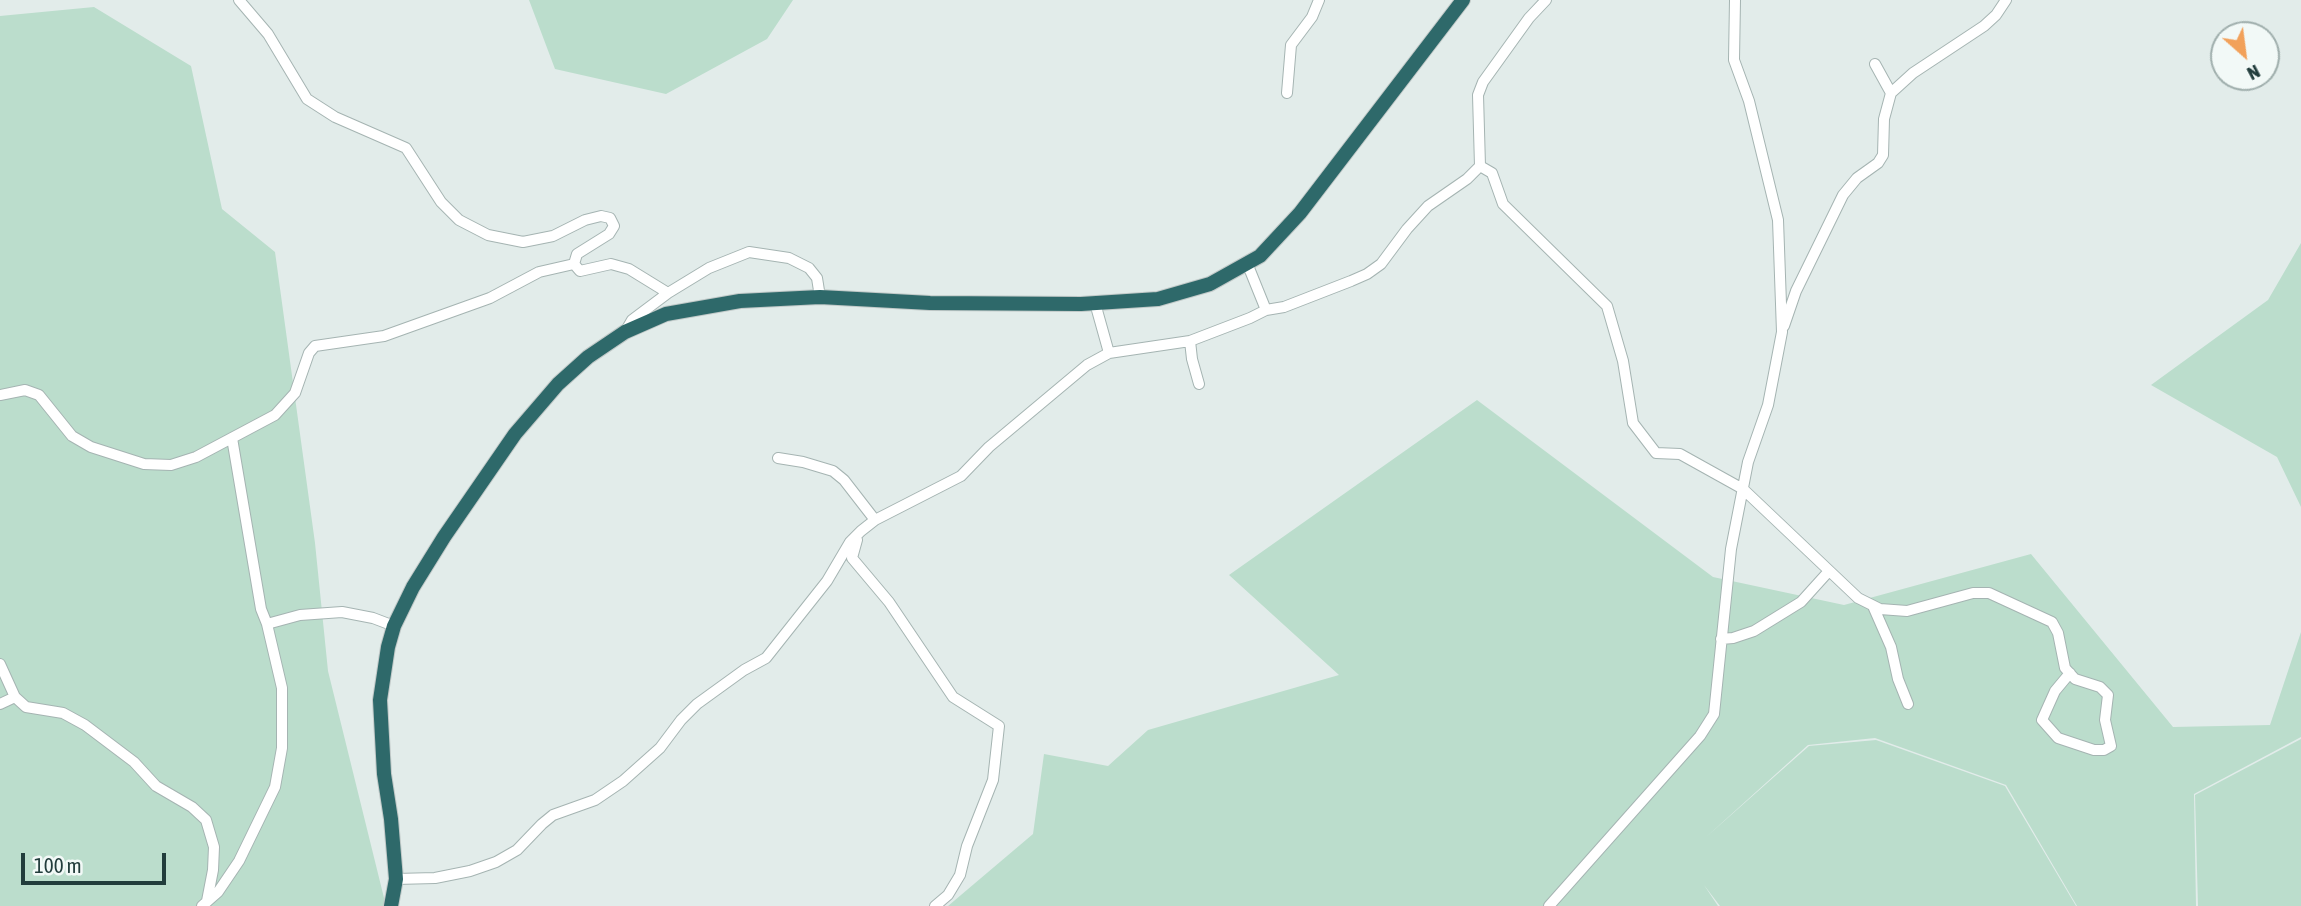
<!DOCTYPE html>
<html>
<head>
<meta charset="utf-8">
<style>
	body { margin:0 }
	#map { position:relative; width:2301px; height:906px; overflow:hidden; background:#e2ecea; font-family:"Asap Condensed",sans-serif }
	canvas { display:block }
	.north { position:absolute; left:2210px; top:21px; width:70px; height:70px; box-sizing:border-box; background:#f2f9f7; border:2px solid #9faeac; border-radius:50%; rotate:152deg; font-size:19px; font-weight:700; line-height:28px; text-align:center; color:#223d3c }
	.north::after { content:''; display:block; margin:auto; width:24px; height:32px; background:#f2a15a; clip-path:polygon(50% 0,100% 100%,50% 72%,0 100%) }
	.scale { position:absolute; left:21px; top:853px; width:145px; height:32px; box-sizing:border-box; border:4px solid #223d3c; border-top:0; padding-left:9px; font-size:21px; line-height:24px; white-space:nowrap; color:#223d3c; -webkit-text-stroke:5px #f2f9f7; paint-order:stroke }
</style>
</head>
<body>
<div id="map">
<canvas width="2301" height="906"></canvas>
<div class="north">N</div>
<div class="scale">100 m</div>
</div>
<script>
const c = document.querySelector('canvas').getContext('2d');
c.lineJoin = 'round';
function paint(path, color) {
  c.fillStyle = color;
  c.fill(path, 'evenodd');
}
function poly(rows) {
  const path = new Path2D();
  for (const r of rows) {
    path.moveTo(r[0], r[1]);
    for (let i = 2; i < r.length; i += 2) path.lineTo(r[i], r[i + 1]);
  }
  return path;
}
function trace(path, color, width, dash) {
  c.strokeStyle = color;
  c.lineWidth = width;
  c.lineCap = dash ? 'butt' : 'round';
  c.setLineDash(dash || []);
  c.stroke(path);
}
paint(poly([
	[529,0,793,0,767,39,666,94,555,69],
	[94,7,191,66,222,209,275,252,315,543,328,671,386,906,0,906,0,16],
	[2301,243,2301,507,2277,457,2151,385,2268,300],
	[1477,400,1713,577,1844,605,2031,554,2173,727,2270,725,2301,632,2301,737,2194,794,2196,906,2077,906,2006,785,1875,738,1808,745,1705,838,1809,746,1876,740,2005,786,2076,906,1720,906,1704,885,1718,906,948,906,1033,834,1044,754,1108,766,1148,730,1339,675,1229,575],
	[2301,739,2301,906,2198,906,2195,795]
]), '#bdc');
const minor = poly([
	[239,0,268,34,307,99,335,117,406,148,441,202,459,220,488,235,523,242,553,236,585,220,601,216,610,218,614,226,609,234,577,254,574,264,580,271,611,264,629,269,668,293,709,268,749,252,789,258,809,268,817,278,820,297],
	[1875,64,1891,93],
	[1287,93,1291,45,1312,17,1319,0],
	[1480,166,1492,173,1503,204,1607,306,1623,361,1633,423,1656,453,1680,454,1743,489,1858,598,1880,609,1907,611,1973,593,1989,593,2052,622,2058,633,2065,668,2075,679,2100,687,2108,695,2105,720,2111,746,2104,750,2094,750,2058,738,2042,720,2055,691,2070,673],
	[1247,263,1266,310],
	[1095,303,1109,353],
	[1784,326,1796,291,1843,195,1857,178,1878,163,1883,155,1884,119,1891,93,1913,73,1984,26,1996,15,2006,0],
	[625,332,632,320,668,293],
	[1190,341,1192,359,1199,384],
	[0,395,25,390,39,395,72,436,91,447,144,464,171,465,196,457,275,415,295,393,309,353,315,346,384,336,490,298,539,272,574,264],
	[232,438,261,609,267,624],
	[778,458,803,462,833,471,844,480,875,520],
	[857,540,852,558,889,602,953,697,999,726,993,780,967,846,960,875,948,895,935,906],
	[1873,606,1891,647,1898,679,1908,704],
	[1721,639,1733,638,1754,631,1801,602,1829,571],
	[0,664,15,697,26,707,63,713,85,725,134,762,156,786,192,807,206,820,214,847,213,870,207,901],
	[0,704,15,697],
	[396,879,435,878,470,871,496,862,517,850,542,824,553,815,595,800,623,781,660,748,681,720,697,704,744,670,766,658,827,581,850,542,861,531,875,520,961,476,989,447,1087,365,1109,353,1190,341,1250,318,1266,310,1284,307,1351,281,1367,274,1381,264,1407,229,1428,206,1467,179,1480,166,1478,95,1483,82,1529,18,1546,0],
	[202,906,218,892,239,861,275,787,282,748,282,688,267,624,300,615,342,612,373,618,394,626],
	[1549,906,1700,736,1714,714,1731,549,1748,462,1768,405,1782,332,1778,220,1749,101,1734,60,1735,0]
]);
const highway = poly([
	[391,906,396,879,391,819,384,774,380,700,388,647,394,626,413,587,444,537,515,434,558,384,588,357,625,332,666,314,740,301,820,297,930,303,1081,304,1158,299,1210,284,1260,256,1300,213,1463,0]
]);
trace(minor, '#a5b4b2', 12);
trace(highway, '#c1c9c8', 16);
trace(minor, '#fff', 10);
trace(highway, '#2e696a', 14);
</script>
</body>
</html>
